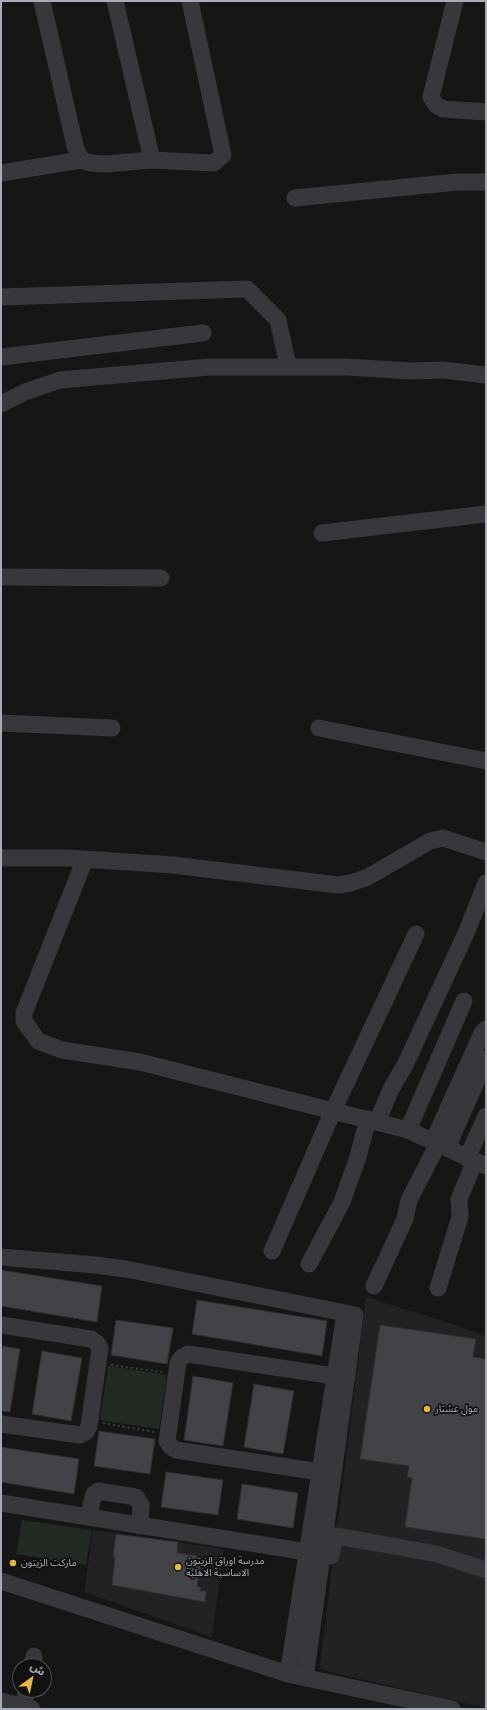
<!DOCTYPE html>
<html>
<head>
<meta charset="utf-8">
<style>
	body { margin:0 }
	#map { position:relative; width:487px; height:1710px; overflow:hidden; background:#161617; font-family:"Archivo Narrow","Noto Sans Arabic",sans-serif }
	canvas { display:block }
	.frame { position:absolute; inset:0; border:2px solid #a8acb7; pointer-events:none }
	.north { position:absolute; left:12px; top:1658px; width:40px; height:40px; box-sizing:border-box; background:#111112; border:1px solid #4d4f54; border-radius:50%; rotate:33deg; font-size:11px; font-weight:700; line-height:16px; text-align:center; color:#a8acb7 }
	.north::after { content:''; display:block; margin:auto; width:14px; height:18px; background:#e6b83f; clip-path:polygon(50% 0,100% 100%,50% 72%,0 100%) }
</style>
</head>
<body>
<div id="map">
<canvas width="487" height="1710"></canvas>
<div class="frame"></div>
<div class="north">ش</div>
</div>
<script>
const c = document.querySelector('canvas').getContext('2d');
c.lineJoin = 'round';
function paint(path, color) {
  c.fillStyle = color;
  c.fill(path, 'evenodd');
}
function poly(rows) {
  const path = new Path2D();
  for (const r of rows) {
    path.moveTo(r[0], r[1]);
    for (let i = 2; i < r.length; i += 2) path.lineTo(r[i], r[i + 1]);
  }
  return path;
}
function trace(path, color, width, dash) {
  c.strokeStyle = color;
  c.lineWidth = width;
  c.lineCap = dash ? 'butt' : 'round';
  c.setLineDash(dash || []);
  c.stroke(path);
}
function drawText(font, color, halo, rows, align = 'center') {
  c.font = font + ' "Archivo Narrow","Noto Sans Arabic",sans-serif';
  c.lineWidth = 3.5;
  c.setLineDash([]);
  c.textBaseline = 'middle';
  c.strokeStyle = halo;
  c.fillStyle = color;
  for (const [text, x, y, turn = 0] of rows) {
    c.save();
    c.translate(x, y);
    c.rotate((+turn || 0) * Math.PI / 180);
    c.textAlign = isNaN(turn) ? turn : align;
    if (halo) c.strokeText(text, 0, 0);
    c.fillText(text, 0, 0);
    c.restore();
  }
}
paint(poly([
	[366,1297,446,1322,486,1336,486,1708,326,1671,321,1668,320,1664],
	[93,1530,224,1549,212,1637,84,1592]
]), '#222224');
paint(poly([
	[108,1366,167,1375,159,1429,100,1420],
	[22,1520,92,1530,86,1565,16,1554]
]), '#222a23');
const building = poly([
	[1,1270,102,1286,97,1322,1,1306,1,1270],
	[197,1300,327,1321,322,1356,192,1334,197,1300],
	[116,1320,173,1328,167,1364,111,1355,116,1320],
	[380,1325,476,1339,473,1357,486,1359,486,1539,405,1527,412,1478,407,1477,409,1466,360,1459,380,1325],
	[3,1346,20,1349,10,1412,1,1411,1,1349,2,1349,3,1346],
	[42,1351,82,1358,71,1421,32,1414,42,1351],
	[193,1376,233,1383,223,1446,184,1440,193,1376],
	[254,1384,294,1391,283,1454,244,1447,254,1384],
	[99,1431,155,1439,150,1474,94,1466,99,1431],
	[1,1447,79,1459,74,1494,1,1482,1,1447],
	[166,1472,223,1480,218,1515,161,1507,166,1472],
	[242,1484,298,1493,293,1528,237,1519,242,1484],
	[116,1534,178,1542,177,1553,202,1557,197,1587,201,1587,200,1591,206,1591,205,1602,112,1585,115,1557,113,1556,116,1534]
]);
paint(building, '#424347');
trace(building, '#303033', 1);
trace(poly([
	[111,1365,162,1372],
	[103,1423,154,1432]
]), '#3d3e43', 2, [2, 3]);
trace(poly([
	[42,1,75,146,81,160,91,163,105,164,152,160],
	[115,1,152,160,214,163,223,155,190,1],
	[455,1,431,97,436,105,443,109,486,112],
	[1,173,81,160],
	[295,198,457,182,486,182],
	[1,297,247,289,278,320,288,366],
	[1,357,203,333],
	[1,404,25,392,60,380,209,367,347,367,411,371,443,370,486,375],
	[322,533,486,514],
	[1,577,161,578],
	[1,723,112,728],
	[319,728,486,761],
	[1,858,68,858,173,865,338,885,351,883,368,877,430,841,443,838,486,852],
	[85,859,24,1013,24,1021,38,1041,62,1050,140,1062,408,1130,486,1166],
	[377,1122,391,1089,405,1065,467,931,486,883],
	[408,1130,464,1001],
	[433,1142,482,1033,486,1029],
	[447,1148,486,1059],
	[467,1158,486,1116],
	[272,1251,333,1111,416,934],
	[1,1257,95,1265,126,1269,355,1315,305,1678],
	[309,1264,342,1202,358,1157,368,1119],
	[374,1286,405,1219,409,1200,438,1144],
	[438,1288,460,1217,459,1199,475,1161],
	[1,1325,91,1339,97,1343,100,1348,89,1426,86,1432,80,1435,1,1424],
	[320,1472,176,1450,170,1446,167,1441,178,1363,182,1357,188,1354,347,1378],
	[1,1503,307,1552],
	[88,1517,94,1494,98,1491,136,1497,141,1505,140,1526],
	[331,1556,334,1538,337,1536,437,1554,486,1570],
	[1,1581,288,1674,452,1709],
	[32,1666,34,1656],
	[288,1674,345,1313],
	[1,1701,32,1709],
	[23,1709,27,1690]
]), '#37373c', 17);
for (const [x, y, r, color] of [
	[427,1409,4,"#e6b83f"],
	[13,1563,4,"#e6b83f"],
	[178,1567,4,"#e6b83f"]
]) {
  const dot = new Path2D();
  dot.arc(x, y, r, 0, 2 * Math.PI);
  c.fillStyle = color;
  c.fill(dot);
  trace(dot, '#111112', 1.5);
}
drawText('10px', '#a8acb7', '#111112', [
	["مول عشتار",435,1409],
	["مدرسة اوراق الزيتون",186,1561],
	["الاساسية الاهلية",186,1573],
	["ماركت الزيتون",21,1563]
], 'left');
</script>
</body>
</html>
